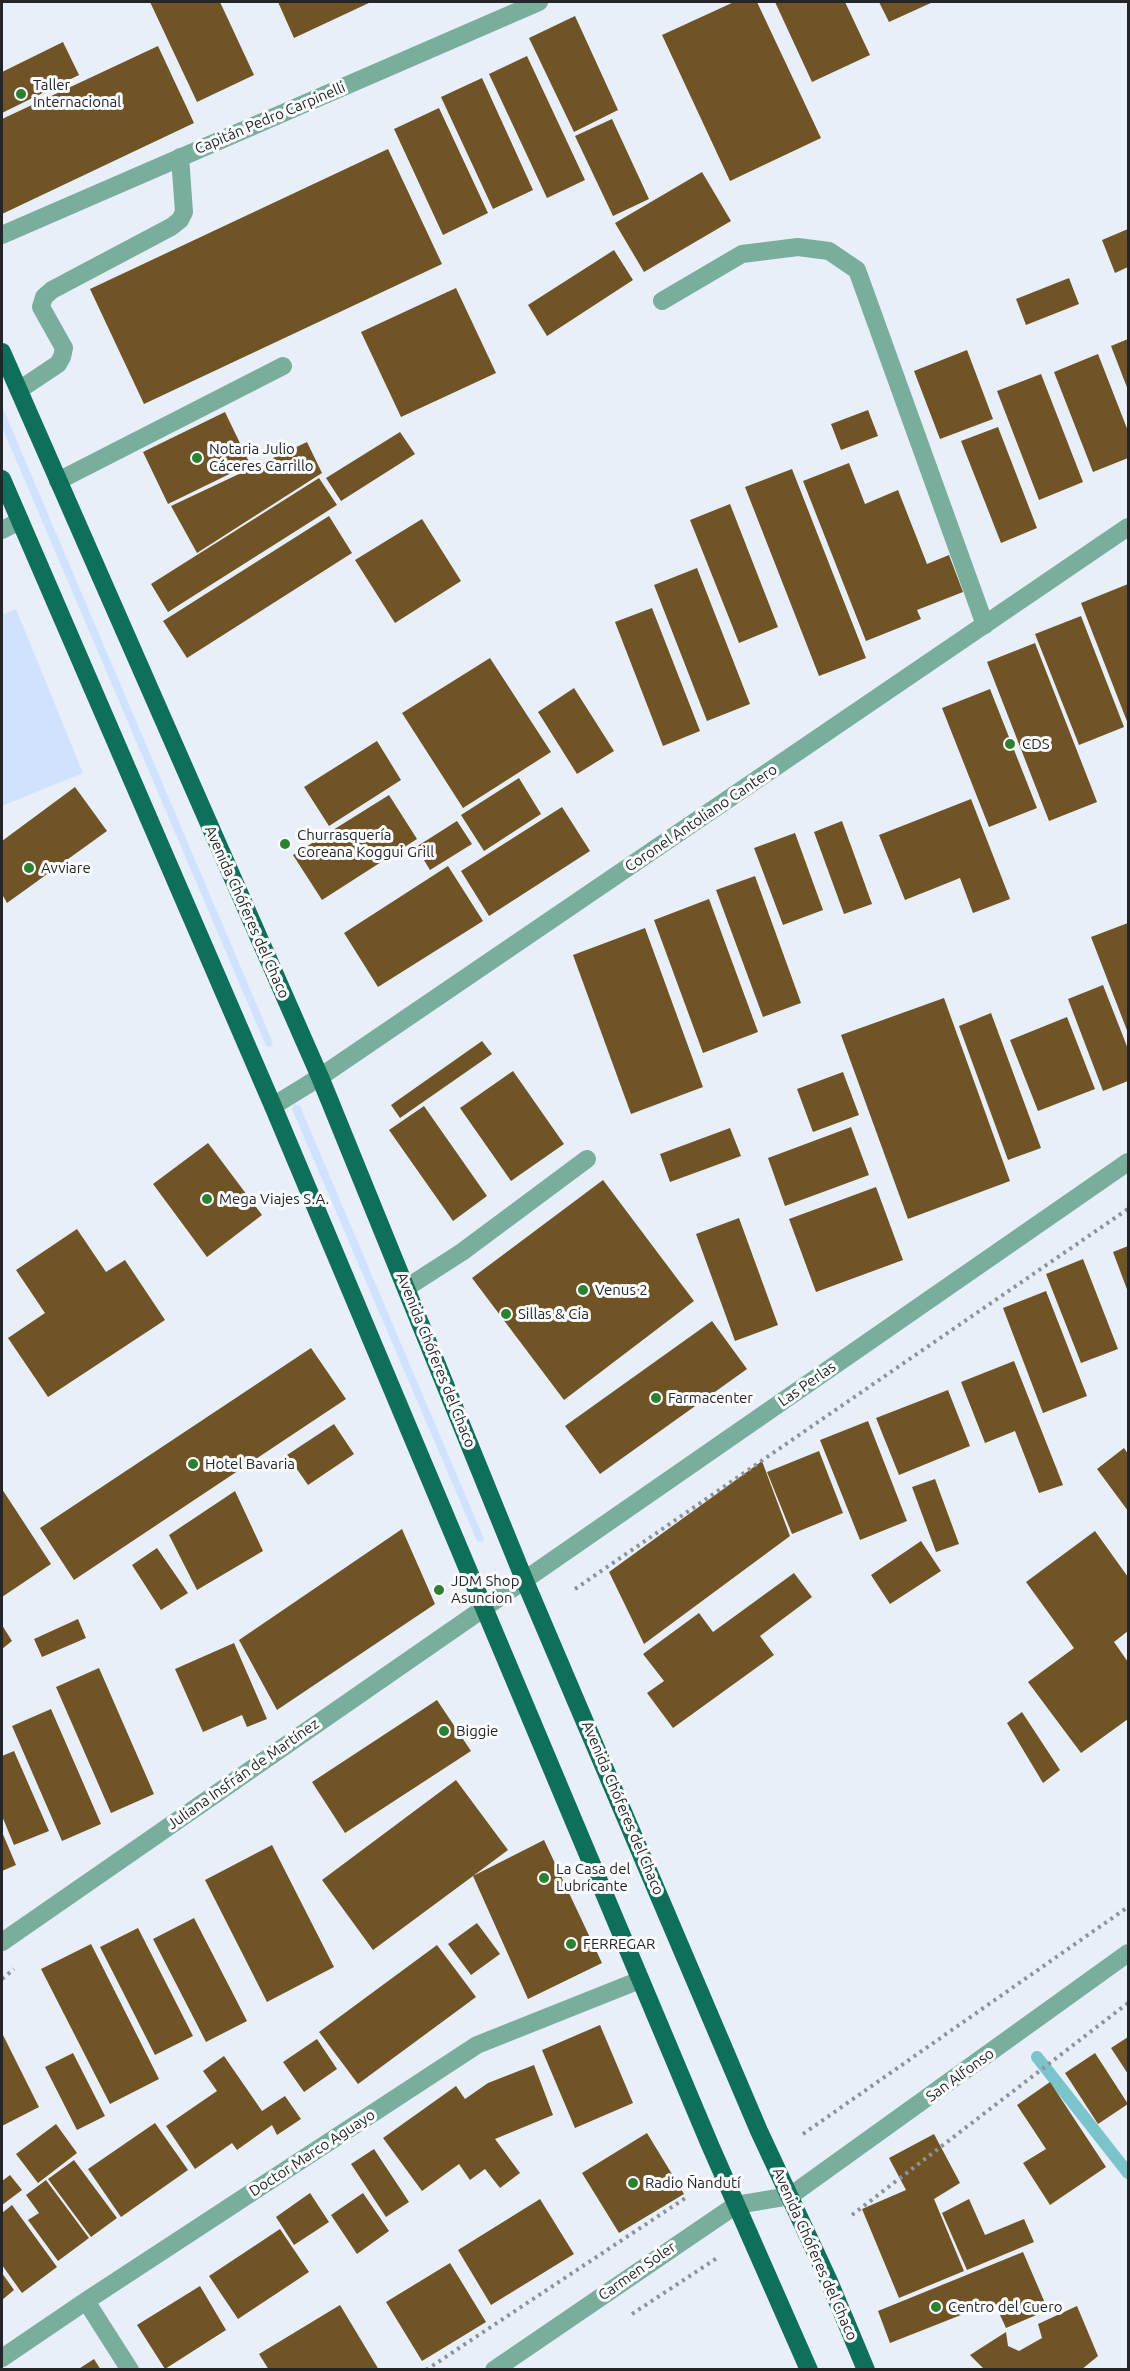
<!DOCTYPE html>
<html>
<head>
<meta charset="utf-8">
<style>
	body { margin:0 }
	#map { position:relative; width:1130px; height:2371px; overflow:hidden; background:#e9eff9; font-family:Ubuntu,sans-serif }
	canvas { display:block }
	.frame { position:absolute; inset:0; border:3px solid #232529; pointer-events:none }
</style>
</head>
<body>
<div id="map">
<canvas width="1130" height="2371"></canvas>
<div class="frame"></div>
</div>
<script>
const c = document.querySelector('canvas').getContext('2d');
c.lineJoin = 'round';
function paint(path, color) {
  c.fillStyle = color;
  c.fill(path, 'evenodd');
}
function poly(rows) {
  const path = new Path2D();
  for (const r of rows) {
    path.moveTo(r[0], r[1]);
    for (let i = 2; i < r.length; i += 2) path.lineTo(r[i], r[i + 1]);
  }
  return path;
}
function trace(path, color, width, dash) {
  c.strokeStyle = color;
  c.lineWidth = width;
  c.lineCap = dash ? 'butt' : 'round';
  c.setLineDash(dash || []);
  c.stroke(path);
}
function drawText(font, color, halo, rows, align = 'center') {
  c.font = font + ' Ubuntu,sans-serif';
  c.lineWidth = 6;
  c.setLineDash([]);
  c.textBaseline = 'middle';
  c.strokeStyle = halo;
  c.fillStyle = color;
  for (const [text, x, y, turn = 0] of rows) {
    c.save();
    c.translate(x, y);
    c.rotate((+turn || 0) * Math.PI / 180);
    c.textAlign = isNaN(turn) ? turn : align;
    if (halo) c.strokeText(text, 0, 0);
    c.fillText(text, 0, 0);
    c.restore();
  }
}
paint(poly([
	[2,406,273,1043,271,1047,266,1046,2,427],
	[16,609,83,773,2,806,2,615],
	[294,1104,300,1106,484,1539,482,1542,477,1541,292,1109]
]), '#d1e2ff');
trace(poly([
	[1037,2057,1128,2173]
]), '#7cc4cb', 12);
paint(poly([
	[150,2,220,2,254,75,197,102],
	[278,2,371,2,294,38],
	[734,2,757,2,821,138,730,181,662,35],
	[775,2,845,2,870,55,812,82],
	[879,2,933,2,889,22],
	[575,16,618,110,574,132,529,38],
	[63,42,79,75,2,113,2,72],
	[158,46,194,123,2,214,2,119],
	[527,56,585,180,547,198,489,74],
	[482,78,533,190,493,209,441,97],
	[439,108,488,213,443,235,394,129],
	[612,119,649,199,613,216,575,136],
	[388,149,442,264,144,404,90,289],
	[702,172,731,221,644,272,615,223],
	[1128,229,1128,267,1115,273,1102,240],
	[614,250,633,280,547,336,528,305],
	[1069,278,1079,304,1026,325,1016,299],
	[456,288,496,373,401,417,361,332],
	[1128,339,1128,390,1111,346],
	[967,350,993,419,940,439,914,371],
	[1098,354,1128,431,1128,458,1093,472,1054,372],
	[1041,374,1083,482,1039,500,997,391],
	[868,410,878,436,841,450,831,424],
	[225,412,250,464,168,504,143,452],
	[998,427,1037,528,1001,543,961,441],
	[400,432,415,454,341,501,326,478],
	[307,442,322,473,197,553,171,506],
	[849,463,865,504,898,490,927,564,949,555,963,592,917,610,921,619,866,641,803,481],
	[792,469,866,658,819,676,745,487],
	[319,478,337,505,168,612,151,584],
	[730,504,778,627,739,643,690,520],
	[329,516,352,553,187,658,163,621],
	[422,519,461,581,395,623,355,560],
	[697,568,750,704,707,721,654,585],
	[1128,584,1128,724,1081,603],
	[652,608,700,731,663,746,615,622],
	[1081,616,1124,727,1079,745,1035,634],
	[1035,643,1097,802,1049,821,987,662],
	[490,658,551,752,463,808,402,713],
	[574,688,614,751,577,774,538,712],
	[990,689,1037,808,989,827,942,708],
	[377,741,401,780,329,826,304,787],
	[519,778,541,814,484,851,461,815],
	[75,787,107,831,7,903,2,894,2,841],
	[389,795,417,839,322,900,293,855],
	[971,799,1010,899,973,913,960,878,905,900,879,835],
	[562,807,590,851,489,916,461,871],
	[457,821,472,844,430,870,416,847],
	[842,821,872,904,844,914,814,832],
	[795,833,823,910,783,925,754,848],
	[448,866,483,921,378,987,344,933],
	[755,876,801,1003,763,1017,716,890],
	[709,899,758,1032,703,1053,654,920],
	[1128,923,1128,1033,1091,937],
	[645,928,703,1087,631,1114,573,955],
	[1103,985,1128,1049,1128,1081,1103,1091,1068,999],
	[944,998,1010,1181,908,1219,841,1035],
	[991,1013,1041,1148,1008,1160,959,1026],
	[1067,1017,1095,1089,1038,1111,1010,1040],
	[482,1041,492,1054,400,1118,391,1105],
	[513,1071,564,1144,511,1181,460,1108],
	[843,1072,859,1115,813,1132,797,1089],
	[424,1106,487,1196,453,1221,389,1130],
	[851,1127,869,1175,785,1206,768,1158],
	[730,1128,741,1156,670,1182,660,1154],
	[208,1143,262,1215,207,1257,153,1184],
	[603,1180,694,1301,564,1400,472,1278],
	[876,1187,903,1260,816,1292,789,1219],
	[739,1218,778,1325,735,1341,696,1234],
	[77,1229,106,1272,125,1260,165,1320,48,1397,8,1338,45,1313,16,1270],
	[1128,1246,1128,1292,1113,1252],
	[1083,1259,1118,1349,1081,1363,1046,1274],
	[1046,1291,1087,1396,1043,1413,1003,1308],
	[712,1321,747,1369,600,1474,565,1426],
	[311,1348,346,1399,74,1580,40,1528],
	[1014,1361,1063,1485,1039,1493,1015,1431,985,1443,961,1382],
	[948,1390,970,1446,899,1475,876,1418],
	[868,1421,907,1521,860,1540,820,1440],
	[334,1424,354,1454,308,1485,287,1455],
	[1124,1448,1128,1454,1128,1511,1097,1469],
	[819,1451,843,1513,792,1534,767,1472],
	[762,1461,790,1536,644,1644,609,1572],
	[935,1479,959,1544,936,1552,912,1487],
	[2,1489,51,1564,2,1597],
	[235,1491,263,1551,197,1590,169,1535],
	[402,1529,435,1604,277,1710,239,1640],
	[1095,1531,1128,1577,1128,1631,1114,1642,1128,1662,1128,1719,1081,1753,1028,1682,1074,1648,1026,1582],
	[921,1541,941,1571,890,1604,871,1575],
	[157,1548,188,1593,161,1610,132,1565],
	[794,1573,812,1597,760,1636,774,1655,673,1728,647,1693,664,1681,643,1654,699,1613,713,1632],
	[78,1619,86,1638,42,1657,34,1639],
	[2,1625,12,1641,2,1649],
	[234,1643,267,1719,247,1727,242,1715,203,1732,175,1669],
	[99,1668,154,1794,111,1813,56,1687],
	[437,1700,471,1751,345,1833,312,1782],
	[51,1709,101,1824,62,1841,12,1726],
	[1022,1712,1060,1770,1043,1783,1007,1723],
	[14,1751,49,1831,14,1845,2,1816,2,1756],
	[456,1780,508,1850,473,1876,544,1840,602,1963,528,1999,473,1876,373,1950,322,1880],
	[2,1832,16,1865,2,1871],
	[272,1845,334,1967,267,2002,205,1880],
	[194,1918,247,2021,206,2042,153,1939],
	[477,1923,500,1954,471,1975,448,1944],
	[138,1928,193,2036,155,2055,100,1947],
	[91,1944,159,2079,110,2104,41,1969],
	[437,1945,476,1997,358,2084,319,2032],
	[600,2025,633,2103,575,2128,542,2050],
	[2,2033,39,2107,2,2126],
	[1128,2037,1128,2074,1111,2048],
	[317,2039,337,2069,304,2092,283,2062],
	[73,2053,105,2116,77,2130,45,2067],
	[1095,2053,1128,2104,1098,2124,1065,2073],
	[224,2056,262,2111,285,2096,301,2119,277,2135,272,2125,237,2150,232,2143,195,2169,166,2126,217,2091,203,2071],
	[534,2065,553,2115,495,2139,520,2173,500,2188,485,2169,470,2180,459,2164,422,2191,383,2138,456,2086,465,2099,488,2083],
	[1050,2082,1106,2167,1050,2205,1023,2163,1046,2149,1017,2105],
	[155,2123,188,2170,121,2217,88,2169],
	[56,2124,77,2153,38,2183,16,2154],
	[647,2133,684,2194,619,2233,582,2173],
	[934,2134,960,2183,934,2199,964,2271,899,2298,862,2209,906,2190,889,2158],
	[374,2149,409,2202,386,2217,351,2164],
	[74,2160,117,2218,91,2237,48,2179],
	[10,2175,22,2190,2,2205,2,2181],
	[46,2180,89,2238,58,2261,28,2220,39,2213,26,2195],
	[310,2193,329,2222,294,2245,276,2217],
	[363,2193,389,2231,357,2254,331,2215],
	[540,2199,574,2254,491,2305,458,2250],
	[969,2199,985,2235,1024,2219,1034,2242,967,2270,942,2213],
	[12,2205,57,2267,22,2293,2,2265,2,2213],
	[280,2229,309,2272,238,2319,209,2276],
	[1023,2252,1048,2310,1006,2328,994,2302,890,2343,878,2311],
	[450,2263,486,2322,422,2361,386,2302],
	[2,2273,14,2290,2,2300],
	[200,2286,226,2330,165,2369,137,2325],
	[340,2305,379,2370,269,2370,259,2354],
	[1077,2306,1098,2356,1081,2370,985,2370,970,2355,1006,2332,1008,2346,1019,2351,1042,2338,1038,2324],
	[94,2359,101,2370,77,2370]
]), '#705426');
trace(poly([
	[575,1589,1128,1209],
	[2,1979,14,1969],
	[803,2134,1128,1907],
	[852,2215,1128,2003],
	[632,2314,717,2258],
	[426,2370,687,2197]
]), '#8e939a', 4, [3, 4.5]);
trace(poly([
	[2,235,539,2],
	[662,301,742,254,798,247,829,251,857,270,985,625],
	[19,390,58,364,62,357,64,348,41,307,44,297,52,290,171,227,180,220,184,212,180,157],
	[58,481,283,366],
	[2,530,20,521],
	[273,1106,320,1077,1128,527],
	[406,1288,462,1252,587,1159],
	[2,1942,1128,1162],
	[86,2301,130,2370],
	[2,2358,86,2301,477,2045,640,1980],
	[494,2370,736,2205,790,2196,1128,1953]
]), '#79ad9c', 18);
trace(poly([
	[2,352,320,1077,524,1579,759,2131,828,2279,866,2370],
	[2,479,273,1106,710,2145,809,2370]
]), '#0e7059', 18);
for (const [x, y, r, color] of [
	[21,94,6,"#2a812f"],
	[197,458,6,"#2a812f"],
	[1010,744,6,"#2a812f"],
	[285,844,6,"#2a812f"],
	[29,868,6,"#2a812f"],
	[207,1199,6,"#2a812f"],
	[583,1290,6,"#2a812f"],
	[506,1314,6,"#2a812f"],
	[656,1398,6,"#2a812f"],
	[193,1464,6,"#2a812f"],
	[439,1590,6,"#2a812f"],
	[444,1731,6,"#2a812f"],
	[544,1878,6,"#2a812f"],
	[571,1944,6,"#2a812f"],
	[633,2183,6,"#2a812f"],
	[936,2307,6,"#2a812f"]
]) {
  const dot = new Path2D();
  dot.arc(x, y, r, 0, 2 * Math.PI);
  c.fillStyle = color;
  c.fill(dot);
  trace(dot, '#fbfcfe', 2);
}
drawText('15px', '#232529', '#fbfcfe', [
	["Taller",33,85],
	["Internacional",33,102],
	["Notaria Julio",209,449],
	["Cáceres Carrillo",209,466],
	["CDS",1022,744],
	["Churrasquería",297,835],
	["Coreana Koggui Grill",297,852],
	["Avviare",41,868],
	["Mega Viajes S.A.",219,1199],
	["Venus 2",595,1290],
	["Sillas & Cia",518,1314],
	["Farmacenter",668,1398],
	["Hotel Bavaria",205,1464],
	["JDM Shop",451,1581],
	["Asuncion",451,1598],
	["Biggie",456,1731],
	["La Casa del",556,1869],
	["Lubricante",556,1886],
	["FERREGAR",583,1944],
	["Radio Ñandutí",645,2183],
	["Centro del Cuero",948,2307]
], 'left');
drawText('15px', '#232529', '#fbfcfe', [
	["Capitán Pedro Carpinelli",270,118,-23],
	["Coronel Antoliano Cantero",701,818,-34],
	["Avenida Chóferes del Chaco",247,912,66],
	["Avenida Chóferes del Chaco",436,1360,68],
	["Las Perlas",807,1384,-35],
	["Juliana Insfrán de Martínez",243,1774,-35],
	["Avenida Chóferes del Chaco",623,1808,67],
	["San Alfonso",960,2075,-36],
	["Doctor Marco Aguayo",312,2153,-33],
	["Avenida Chóferes del Chaco",815,2254,66],
	["Carmen Soler",637,2271,-35]
]);
</script>
</body>
</html>
